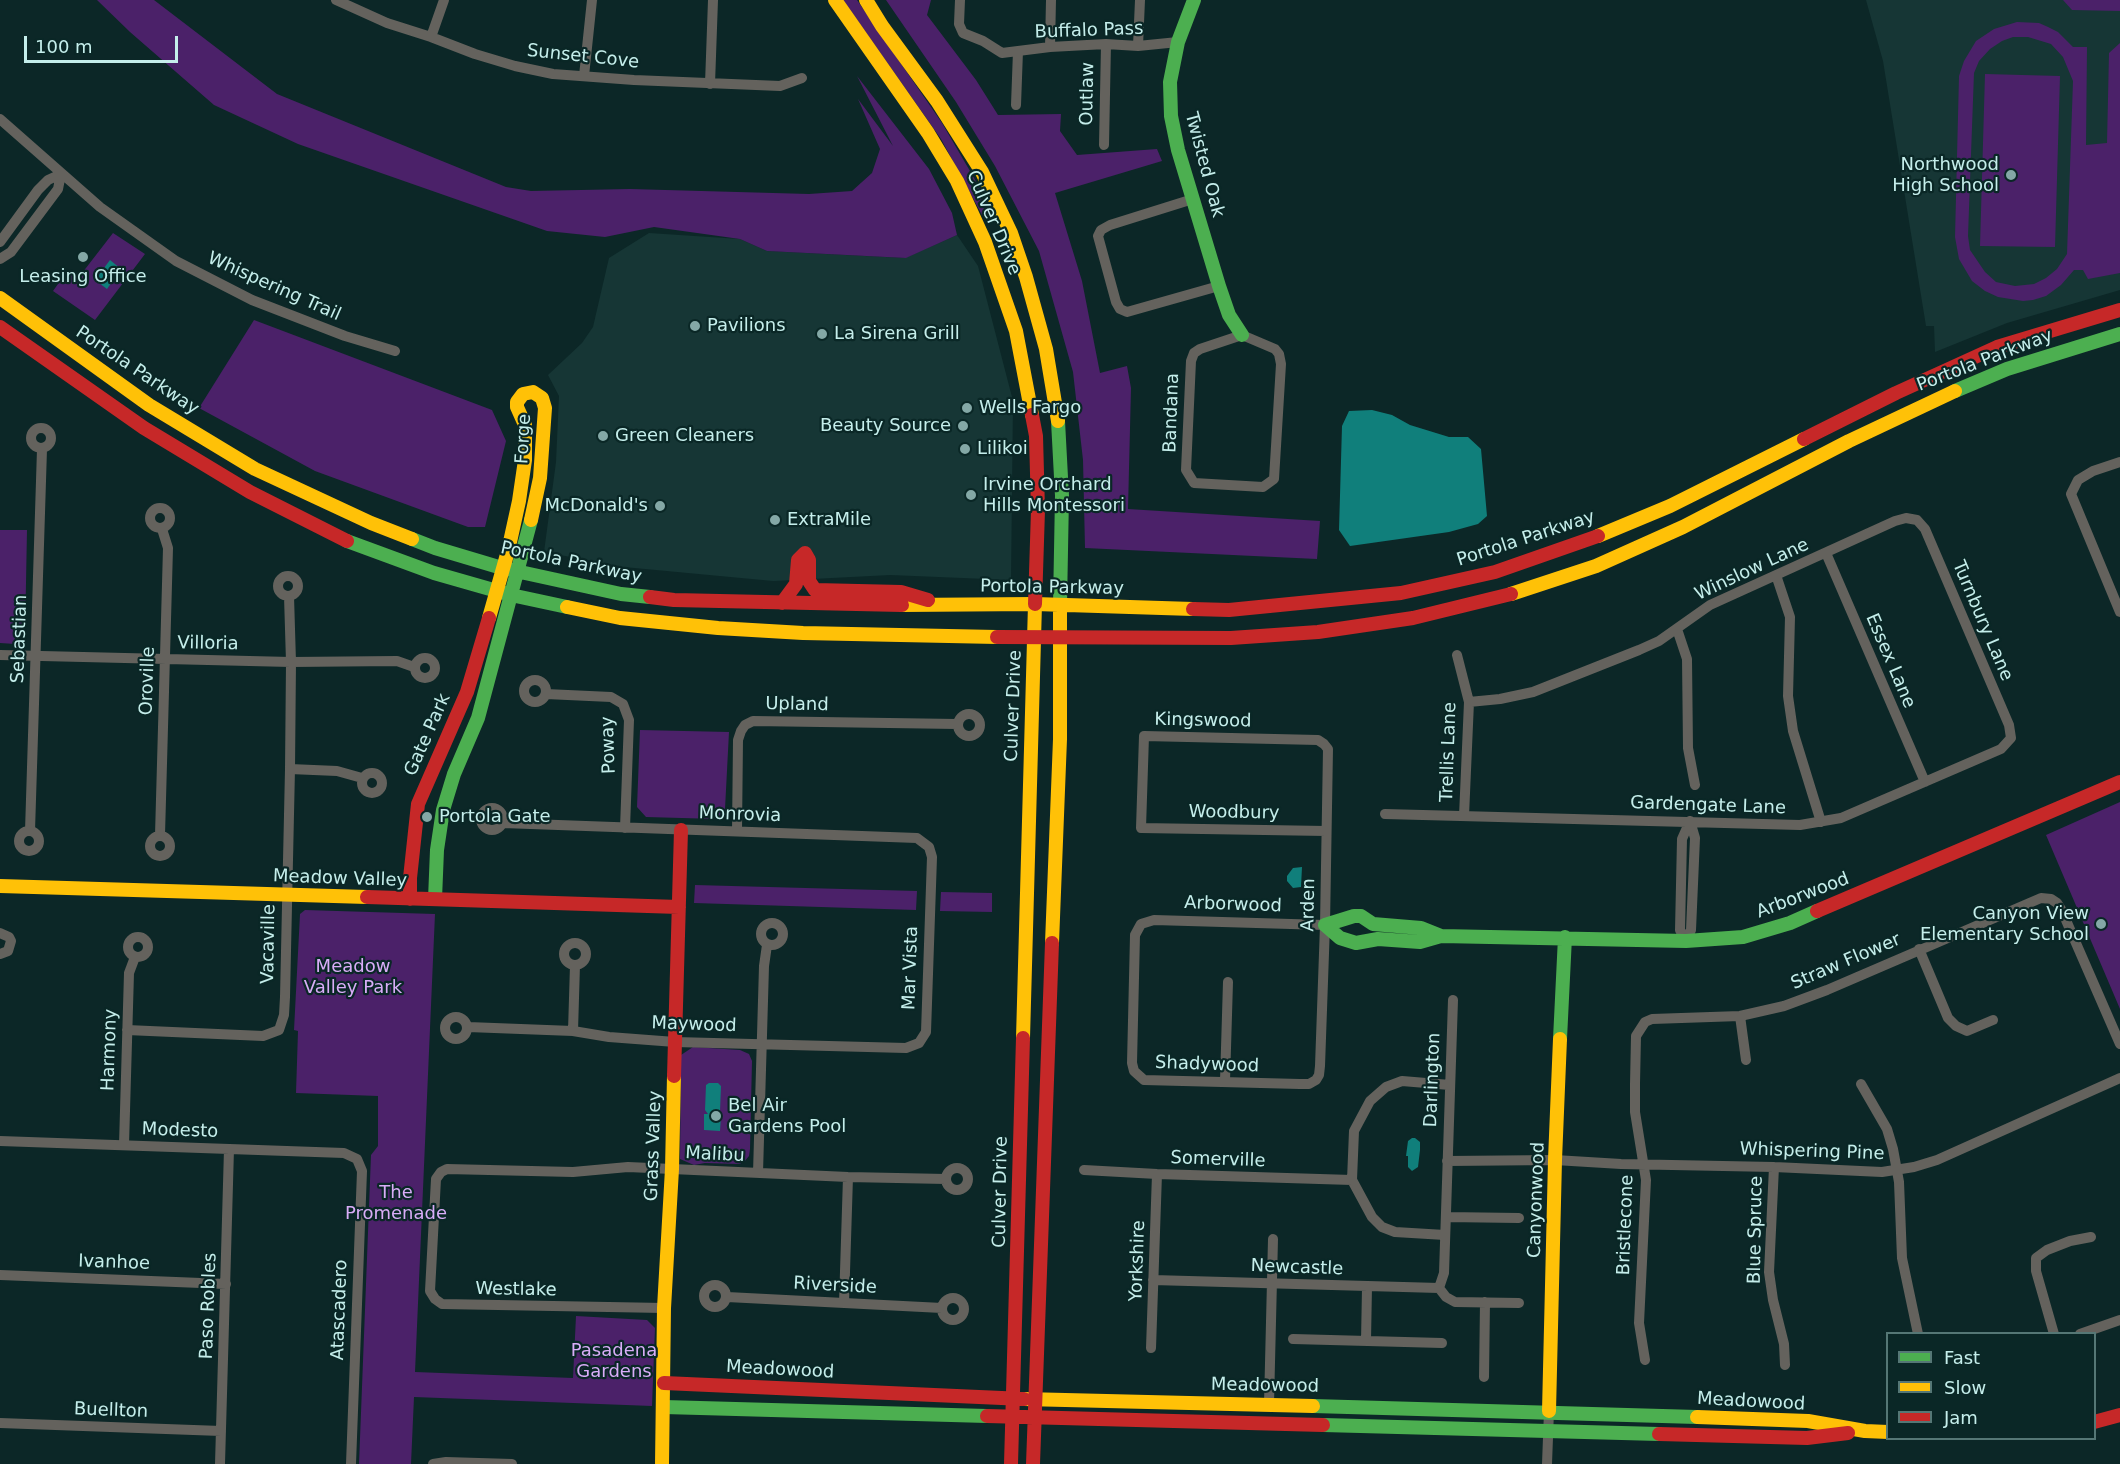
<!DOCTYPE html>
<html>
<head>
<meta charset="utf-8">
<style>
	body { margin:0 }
	#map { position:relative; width:2120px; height:1464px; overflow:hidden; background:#0c2727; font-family:"DejaVu Sans",sans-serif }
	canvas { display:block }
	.legend { position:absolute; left:1886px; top:1332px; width:210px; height:108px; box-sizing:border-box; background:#0a2726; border:2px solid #557775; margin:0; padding:8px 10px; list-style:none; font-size:18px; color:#c5eeeb }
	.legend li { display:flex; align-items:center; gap:12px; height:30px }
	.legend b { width:30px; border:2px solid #557775 }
	.scale { position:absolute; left:24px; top:36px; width:154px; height:27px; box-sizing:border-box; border:3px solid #c5eeeb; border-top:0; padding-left:8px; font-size:18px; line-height:21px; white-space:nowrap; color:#c5eeeb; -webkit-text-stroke:4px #0a2726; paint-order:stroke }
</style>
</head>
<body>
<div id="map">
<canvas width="2120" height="1464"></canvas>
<ul class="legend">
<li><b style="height:8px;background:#4caf50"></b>Fast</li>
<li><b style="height:8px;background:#ffc107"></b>Slow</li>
<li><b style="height:8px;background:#c62828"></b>Jam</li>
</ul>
<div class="scale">100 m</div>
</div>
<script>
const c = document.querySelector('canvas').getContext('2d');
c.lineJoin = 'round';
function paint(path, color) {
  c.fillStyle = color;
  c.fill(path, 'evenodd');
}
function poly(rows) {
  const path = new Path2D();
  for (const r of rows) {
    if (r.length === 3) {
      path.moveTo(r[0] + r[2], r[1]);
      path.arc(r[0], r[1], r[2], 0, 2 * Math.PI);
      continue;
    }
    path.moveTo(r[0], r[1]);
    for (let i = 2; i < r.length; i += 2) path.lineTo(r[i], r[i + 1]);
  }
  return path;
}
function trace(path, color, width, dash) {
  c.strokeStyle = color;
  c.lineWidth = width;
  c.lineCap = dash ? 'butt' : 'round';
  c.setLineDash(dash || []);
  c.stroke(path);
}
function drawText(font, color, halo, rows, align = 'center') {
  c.font = font + ' "DejaVu Sans",sans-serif';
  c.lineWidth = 4.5;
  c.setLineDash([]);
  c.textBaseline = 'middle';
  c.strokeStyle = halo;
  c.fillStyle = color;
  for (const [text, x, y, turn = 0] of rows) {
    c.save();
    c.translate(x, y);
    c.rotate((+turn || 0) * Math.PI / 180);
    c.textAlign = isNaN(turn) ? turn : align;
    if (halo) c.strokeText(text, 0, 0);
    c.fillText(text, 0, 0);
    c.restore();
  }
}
paint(poly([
	[1866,0,2120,0,2120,290,2007,323,1935,352,1934,326,1926,326,1883,61],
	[649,233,740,239,767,251,905,258,957,235,978,266,1013,401,1011,580,890,575,773,581,624,567,544,552,556,462,559,396,548,375,582,343,593,327,609,258]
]), '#163635');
paint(poly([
	[97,0,154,0,277,94,506,187,531,191,630,189,809,194,852,191,872,173,880,149,858,99,893,146,857,76,929,169,952,213,957,235,906,258,767,251,740,239,654,227,605,237,547,231,298,144,214,105,130,32],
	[843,0,857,0,942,123,981,190,988,210,985,216,982,215,941,139],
	[886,0,931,0,927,15,976,80,998,115,1061,114,1060,131,1077,155,1157,149,1162,161,1055,193,1082,281,1100,373,1127,366,1131,388,1128,509,1320,521,1317,559,1085,548,1083,460,1073,372,1039,251,995,166,956,102],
	[2063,0,2120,0,2120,11,2072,10],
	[2017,22,2039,23,2048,27,2058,32,2073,47,2087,47,2086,145,2107,143,2109,53,2120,43,2120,273,2088,279,2083,270,2074,270,2061,285,2046,296,2033,300,2023,301,1998,297,1985,291,1972,281,1959,259,1955,237,1959,76,1964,61,1976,41,1994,29],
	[2013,37,2028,37,2051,44,2063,57,2073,81,2067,254,2057,269,2046,278,2034,284,2015,286,1996,282,1985,272,1970,250,1968,236,1974,73,1979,61,1990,49,2002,41],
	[1985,74,2060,76,2055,247,1980,246],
	[113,233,145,254,95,320,53,291,68,270,79,277],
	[254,320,492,410,506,441,485,527,468,527,315,471,199,408],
	[0,530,27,530,25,636,15,644,0,643],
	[640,730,729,732,725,809,717,819,646,817,637,807],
	[2120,802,2120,1009,2046,835],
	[695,885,917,891,916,910,694,903],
	[941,892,992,893,992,912,940,911],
	[305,910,435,914,415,1372,573,1378,576,1316,647,1320,655,1328,652,1406,414,1397,411,1464,359,1464,371,1155,378,1146,378,1096,296,1093,298,1031,294,1030,300,914],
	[693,1047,740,1050,749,1054,752,1061,750,1149,749,1156,744,1162,739,1164,705,1163,694,1165,680,1159,681,1055]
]), '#4b2169');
paint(poly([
	[110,260,121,269,107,289,95,280],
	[1372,410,1392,415,1410,425,1449,437,1468,437,1481,449,1487,516,1478,524,1449,532,1350,546,1339,530,1342,426,1349,411],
	[1302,867,1301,887,1293,888,1287,881,1287,876,1293,868],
	[709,1083,718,1083,721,1086,720,1111,717,1114,721,1115,720,1131,704,1130,704,1114,708,1114,705,1110,706,1085],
	[1412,1138,1415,1138,1420,1142,1420,1150,1418,1167,1412,1171,1408,1167,1408,1156,1406,1156,1408,1141]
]), '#107f7b');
trace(poly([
	[336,0,387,23,431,37,475,54,515,66,553,74,634,80,780,86,802,78],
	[960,0,959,24,963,33,983,41,1002,53,1050,47,1106,44,1138,46,1178,42],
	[431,37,444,0],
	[1138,46,1140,0],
	[1050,47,1051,0],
	[584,76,592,0],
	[710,84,713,0],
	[1016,105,1018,51],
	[0,119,100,207,176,261,252,300,345,336,395,351],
	[1104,145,1106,44],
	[1193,199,1110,225,1101,230,1098,236,1116,302,1120,309,1127,312,1219,286],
	[0,242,38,190,48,180,61,174],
	[0,259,11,252,58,189,61,174],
	[1242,335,1275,349,1279,354,1281,364,1274,479,1263,487,1194,483,1186,470,1191,361,1194,353,1200,349,1242,335],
	[41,438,10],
	[2120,462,2093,471,2078,480,2071,494,2120,612],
	[160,518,10],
	[1826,553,1925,782],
	[1776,575,1790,617,1788,696,1793,731,1821,822],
	[288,586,10],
	[1677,629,1687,659,1688,748,1695,785],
	[0,655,291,662,397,661,414,667],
	[1457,655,1469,702,1464,816],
	[425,668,10],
	[535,691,11],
	[546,694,611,697,623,704,629,720,625,828],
	[969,725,11],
	[290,769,337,771,362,778],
	[372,783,10],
	[492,819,11],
	[1385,814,1800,825,1841,818,2001,749,2011,738,2009,725,1925,529,1917,520,1906,518,1895,521,1710,605,1659,641,1639,650,1533,692,1500,699,1469,702],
	[29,841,10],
	[30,831,42,449],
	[737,831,738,740,741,731,745,725,753,721,957,724],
	[160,835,168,548,162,529],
	[160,846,10],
	[772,934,11],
	[1325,925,1154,920,1141,924,1135,935,1132,1063,1134,1071,1144,1080,1300,1084,1309,1084,1316,1080,1319,1075,1320,1066,1325,925,1328,749,1324,744,1318,740,1144,736,1141,828,1326,831],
	[0,933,9,937,11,941,8,951,0,954],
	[138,947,10],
	[1686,941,1680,930,1682,839,1690,821],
	[1686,941,1691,930,1695,838,1690,821],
	[575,954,11],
	[1919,949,1948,1018,1956,1026,1967,1031,1993,1020],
	[1740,1016,1746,1060],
	[456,1028,11],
	[468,1027,573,1031,609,1037,675,1042,906,1048,919,1043,926,1032,932,857,929,847,917,838,503,823],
	[127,1030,263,1036,279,1030,284,1015,285,997,290,769,291,662,289,596],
	[573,1031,575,965],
	[1225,1081,1228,982],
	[1861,1084,1887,1129,1893,1149,1899,1182,1902,1258,1918,1334],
	[0,1141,344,1153,357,1159,362,1171,351,1464],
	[124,1145,129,973,135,957],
	[1447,1161,1555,1160,1621,1164,1774,1167,1882,1172,1914,1167,1937,1160,2120,1078],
	[1774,1167,1769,1272,1773,1300,1784,1344,1785,1365],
	[957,1179,11],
	[1084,1170,1157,1174,1352,1180],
	[758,1173,764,966,767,945],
	[1446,1217,1519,1218],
	[1445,1235,1395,1232,1382,1227,1372,1217,1352,1180,1354,1131,1370,1101,1386,1087,1402,1081,1450,1085],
	[0,1275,226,1284],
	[1153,1280,1439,1288],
	[715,1296,11],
	[1439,1288,1444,1273,1453,1000],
	[1439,1288,1446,1297,1455,1302,1519,1303],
	[727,1297,942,1308],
	[953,1309,11],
	[844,1303,848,1177],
	[664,1308,442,1304,435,1299,430,1291,436,1179,441,1172,447,1169,573,1172,628,1167,848,1177,946,1179],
	[2054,1334,2036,1271,2036,1258,2047,1250,2070,1241,2091,1237],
	[2080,1334,2120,1320],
	[1293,1339,1442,1343],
	[1366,1341,1367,1287],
	[1151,1348,1157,1174],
	[1645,1360,1639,1323,1646,1180,1635,1112,1635,1084,1636,1036,1645,1022,1652,1019,1740,1016,1784,1006,1827,990,2041,898,2051,899,2057,903,2062,911,2120,1044],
	[1484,1377,1485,1302],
	[1269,1404,1273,1239],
	[0,1423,221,1431],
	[220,1464,229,1149],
	[433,1464,446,1462,512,1464],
	[1547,1464,1549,1411]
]), '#64625d', 10);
trace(poly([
	[1194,0,1178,42,1170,82,1171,116,1178,150,1219,286,1229,315,1242,335],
	[1955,391,2007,369,2120,334],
	[1058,421,1062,496,1060,605],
	[412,539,435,548,502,568,621,594,650,597],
	[347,541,434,573,511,595,567,607],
	[435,899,437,850,443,810,454,774,478,718,531,520],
	[1325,925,1340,938,1356,943,1378,939,1420,942,1441,936,1686,941,1743,937,1790,923,1817,911],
	[1325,925,1354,916,1361,916,1373,924,1421,928,1441,936],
	[1560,1039,1565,937],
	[1313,1406,1697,1417],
	[664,1407,987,1416],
	[1323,1425,1659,1434]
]), '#4caf50', 14);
trace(poly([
	[835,0,928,133,957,181,985,242,1016,331,1032,415],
	[866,0,882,26,937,101,982,172,1011,233,1026,277,1046,349,1058,421],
	[0,298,149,405,255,469,371,523,412,539],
	[1598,536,1670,506,1804,439],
	[1511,594,1596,566,1683,527,1849,441,1955,391],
	[902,605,1035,604,1193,609],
	[567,607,620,618,718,628,803,633,997,637],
	[489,618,508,551,519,501,525,460,525,425,517,407,517,402,523,394,533,392,542,398,545,408,540,478,531,520],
	[0,886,367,897],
	[1052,943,1060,739,1060,605],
	[1023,1038,1035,604],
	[1024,1399,1313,1406],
	[1549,1411,1555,1160,1560,1039],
	[1697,1417,1808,1421,1865,1431,1888,1432],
	[662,1464,664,1308,672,1169,674,1076]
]), '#ffc107', 14);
trace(poly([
	[0,327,144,428,250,492,347,541],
	[1032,415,1036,436,1038,510,1035,604],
	[1804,439,1896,393,1997,347,2120,310],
	[650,597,674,600,902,605],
	[782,603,796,584,798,560,805,553,809,560,809,581,815,590,901,592,928,600],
	[1193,609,1229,610,1401,593,1495,572,1598,536],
	[997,637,1231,638,1318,632,1413,618,1511,594],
	[367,897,679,907],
	[410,899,410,878,418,804,467,692,489,618],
	[1817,911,2120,782],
	[674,1076,681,830],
	[664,1383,1024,1399],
	[987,1416,1323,1425],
	[2094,1422,2120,1415],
	[1659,1434,1807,1438,1848,1433],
	[1011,1464,1023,1038],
	[1033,1464,1052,943]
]), '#c62828', 14);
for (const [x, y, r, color] of [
	[2011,175,6,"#84a8a6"],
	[83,257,6,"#84a8a6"],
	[695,326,6,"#84a8a6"],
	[822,334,6,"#84a8a6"],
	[967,408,6,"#84a8a6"],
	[963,426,6,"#84a8a6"],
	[603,436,6,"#84a8a6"],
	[965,449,6,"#84a8a6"],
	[971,495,6,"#84a8a6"],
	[660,506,6,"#84a8a6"],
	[775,520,6,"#84a8a6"],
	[427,817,6,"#84a8a6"],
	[2101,924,6,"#84a8a6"],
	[716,1116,6,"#84a8a6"]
]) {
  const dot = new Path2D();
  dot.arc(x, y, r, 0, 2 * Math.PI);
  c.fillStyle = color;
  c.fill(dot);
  trace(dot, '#0a2726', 2);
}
drawText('18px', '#c5eeeb', '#0a2726', [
	["Buffalo Pass",1089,31,-2],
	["Sunset Cove",583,57,6],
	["Outlaw",1088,94,-89],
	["Twisted Oak",1204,165,75],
	["Culver Drive",993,223,67],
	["Whispering Trail",274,287,24],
	["Portola Parkway",1985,361,-21],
	["Portola Parkway",137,371,34],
	["Bandana",1172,413,-88],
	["Forge",524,439,-87],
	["Portola Parkway",1526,539,-18],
	["Portola Parkway",571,563,12],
	["Winslow Lane",1752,570,-25],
	["Portola Parkway",1052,588,1],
	["Turnbury Lane",1982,621,67],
	["Sebastian",20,639,-88],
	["Villoria",208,644,1],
	["Essex Lane",1890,661,67],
	["Oroville",148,681,-88],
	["Upland",797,705,1],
	["Culver Drive",1014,706,-88],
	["Kingswood",1203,721,1],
	["Gate Park",428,735,-66],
	["Poway",609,745,-92],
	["Trellis Lane",1449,752,-88],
	["Gardengate Lane",1708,806,2],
	["Woodbury",1234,813,1],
	["Monrovia",740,815,2],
	["Meadow Valley",340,879,2],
	["Arborwood",1803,896,-21],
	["Arborwood",1233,905,2],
	["Arden",1309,905,-89],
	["Vacaville",269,944,-89],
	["Straw Flower",1846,962,-23],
	["Mar Vista",911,968,-88],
	["Maywood",694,1025,2],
	["Harmony",110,1050,-88],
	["Shadywood",1207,1065,2],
	["Darlington",1433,1080,-88],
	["Modesto",180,1131,2],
	["Grass Valley",654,1146,-88],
	["Whispering Pine",1812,1152,2],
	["Malibu",715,1155,3],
	["Somerville",1218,1160,2],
	["Culver Drive",1001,1192,-89],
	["Canyonwood",1537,1200,-88],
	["Bristlecone",1626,1225,-88],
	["Blue Spruce",1756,1230,-89],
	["Yorkshire",1138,1261,-88],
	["Ivanhoe",114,1263,2],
	["Newcastle",1297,1268,2],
	["Riverside",835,1286,3],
	["Westlake",516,1290,1],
	["Paso Robles",209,1306,-88],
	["Atascadero",340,1310,-88],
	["Meadowood",780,1370,3],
	["Meadowood",1265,1386,1],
	["Meadowood",1751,1402,3],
	["Buellton",111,1411,2]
]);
drawText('18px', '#c5eeeb', '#0a2726', [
	["Northwood",1999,165,"right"],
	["High School",1999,186,"right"],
	["Leasing Office",83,277,"center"],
	["Pavilions",707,326],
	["La Sirena Grill",834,334],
	["Wells Fargo",979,408],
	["Beauty Source",951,426,"right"],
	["Green Cleaners",615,436],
	["Lilikoi",977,449],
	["Irvine Orchard",983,485],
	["Hills Montessori",983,506],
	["McDonald's",648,506,"right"],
	["ExtraMile",787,520],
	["Portola Gate",439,817],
	["Canyon View",2089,914,"right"],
	["Elementary School",2089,935,"right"],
	["Bel Air",728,1106],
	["Gardens Pool",728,1127]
], 'left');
drawText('18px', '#d9adf8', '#0a2726', [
	["Meadow",353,967],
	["Valley Park",353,988],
	["The",396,1193],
	["Promenade",396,1214],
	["Pasadena",614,1351],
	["Gardens",614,1372]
]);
</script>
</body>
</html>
